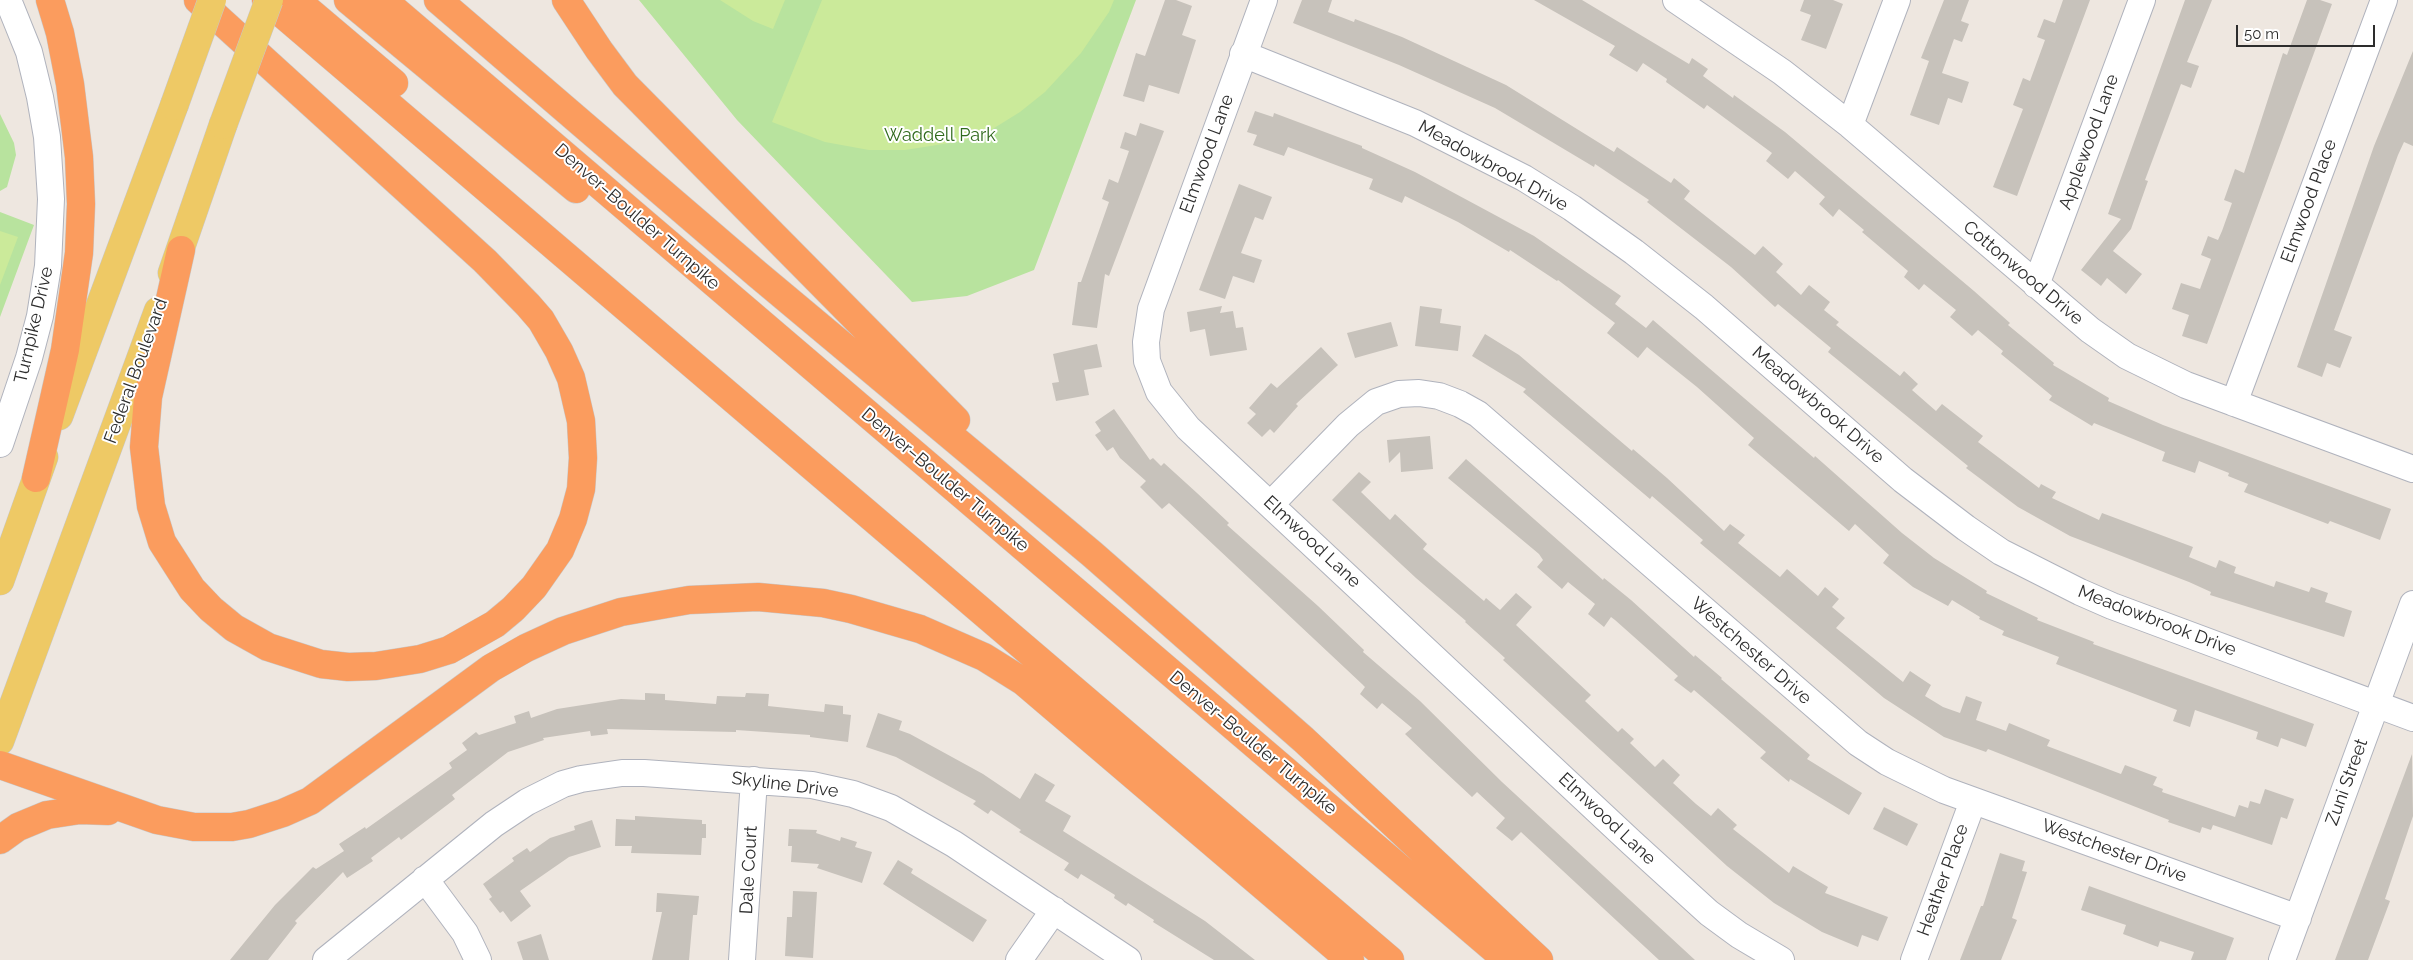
<!DOCTYPE html>
<html>
<head>
<meta charset="utf-8">
<style>
	body { margin:0 }
	#map { position:relative; width:2413px; height:960px; overflow:hidden; background:#eee7e0; font-family:Raleway,sans-serif }
	canvas { display:block }
	.scale { position:absolute; left:2236px; top:25px; width:139px; height:22px; box-sizing:border-box; border:2px solid #2d2d2d; border-top:0; padding-left:6px; font-size:15px; line-height:18px; white-space:nowrap; color:#2d2d2d; -webkit-text-stroke:4px #fff; paint-order:stroke }
</style>
</head>
<body>
<div id="map">
<canvas width="2413" height="960"></canvas>
<div class="scale">50 m</div>
</div>
<script>
const c = document.querySelector('canvas').getContext('2d');
c.lineJoin = 'round';
function paint(path, color) {
  c.fillStyle = color;
  c.fill(path, 'evenodd');
}
function poly(rows) {
  const path = new Path2D();
  for (const r of rows) {
    path.moveTo(r[0], r[1]);
    for (let i = 2; i < r.length; i += 2) path.lineTo(r[i], r[i + 1]);
  }
  return path;
}
function trace(path, color, width, dash) {
  c.strokeStyle = color;
  c.lineWidth = width;
  c.lineCap = dash ? 'butt' : 'round';
  c.setLineDash(dash || []);
  c.stroke(path);
}
function drawText(font, color, halo, rows, align = 'center') {
  c.font = font + ' Raleway,sans-serif';
  c.lineWidth = 4;
  c.setLineDash([]);
  c.textBaseline = 'middle';
  c.strokeStyle = halo;
  c.fillStyle = color;
  for (const [text, x, y, turn = 0] of rows) {
    c.save();
    c.translate(x, y);
    c.rotate((+turn || 0) * Math.PI / 180);
    c.textAlign = isNaN(turn) ? turn : align;
    if (halo) c.strokeText(text, 0, 0);
    c.fillText(text, 0, 0);
    c.restore();
  }
}
paint(poly([
	[639,0,1136,0,1034,270,967,296,912,302,737,120],
	[0,114,14,143,16,155,7,187,0,191],
	[0,212,34,225,0,317]
]), '#b8e39e');
paint(poly([
	[720,0,785,0,773,29,753,21],
	[822,0,1114,0,1109,12,1081,53,1045,92,1020,112,991,130,962,141,905,150,869,150,825,142,772,122],
	[0,231,18,237,0,285]
]), '#cbea9a');
paint(poly([
	[1165,0,1176,0,1192,6,1182,35,1196,40,1179,94,1149,85,1144,102,1123,96,1136,53,1145,56],
	[1302,0,1332,0,1328,12,1354,22,1355,19,1402,37,1506,85,1614,152,1617,147,1671,183,1674,178,1690,191,1684,199,1755,255,1763,246,1783,264,1776,272,1801,295,1809,285,1830,302,1824,310,1839,322,1836,325,1900,376,1904,371,1918,384,1912,390,1936,411,1942,404,1983,436,1978,442,2039,488,2041,484,2056,492,2052,498,2099,520,2102,513,2193,547,2189,557,2216,568,2219,560,2236,567,2234,573,2274,587,2276,581,2309,592,2311,587,2328,593,2325,602,2352,611,2344,637,2210,595,2211,592,2189,582,2070,536,2018,507,1966,468,1968,466,1828,352,1831,348,1778,304,1775,307,1731,267,1647,202,1649,200,1595,164,1594,167,1495,108,1399,65,1293,23],
	[1534,0,1582,0,1689,64,1692,58,1708,69,1703,76,1733,98,1734,95,1785,132,1974,291,2010,323,2008,325,2054,363,2053,365,2109,398,2108,401,2163,425,2391,509,2380,540,2330,521,2328,524,2244,492,2248,484,2228,476,2229,473,2199,461,2195,473,2162,461,2165,452,2094,423,2092,426,2049,400,2052,396,2001,354,2003,351,1978,330,1972,336,1950,317,1956,310,1924,284,1919,290,1904,277,1908,271,1862,232,1864,230,1839,209,1833,217,1819,204,1825,197,1795,171,1788,179,1766,161,1772,153,1707,105,1704,109,1666,82,1667,79,1643,63,1637,72,1609,55,1615,46],
	[1804,0,1833,0,1843,4,1826,49,1801,40,1811,15,1800,11],
	[1944,0,1969,0,1961,21,1969,24,1962,42,1954,39,1942,73,1969,82,1962,103,1948,98,1939,125,1910,115,1929,61,1921,58],
	[2063,0,2090,0,2017,196,1993,187,2023,109,2013,105,2023,78,2030,81,2045,40,2037,37,2044,19,2055,23],
	[2185,0,2212,0,2187,62,2199,66,2191,88,2181,84,2145,180,2148,181,2131,229,2113,251,2142,274,2126,294,2107,278,2101,286,2081,270,2121,219,2108,214],
	[2307,0,2320,0,2332,4,2207,344,2182,336,2189,315,2172,309,2181,283,2200,289,2211,259,2201,255,2208,236,2218,240,2222,231,2232,203,2224,200,2235,169,2244,173,2283,53,2287,55],
	[2413,51,2413,146,2404,142,2398,155,2334,330,2352,337,2340,368,2327,363,2322,377,2297,367,2374,146],
	[1255,111,1273,117,1274,113,1362,146,1362,148,1415,172,1534,236,1621,296,1615,304,1646,328,1653,320,1814,458,1815,456,1902,533,1934,558,1987,591,1986,593,2038,618,2037,620,2094,642,2093,644,2314,724,2306,747,2281,738,2278,747,2256,739,2258,732,2195,710,2190,727,2173,721,2177,710,2056,664,2059,657,2002,635,2004,631,1979,619,1980,617,1952,600,1948,606,1913,587,1883,563,1889,555,1855,524,1849,531,1748,445,1754,438,1697,387,1647,347,1638,358,1607,333,1615,323,1558,280,1557,281,1510,250,1509,252,1458,222,1405,196,1402,203,1369,189,1373,179,1288,147,1284,156,1253,145,1257,135,1247,132],
	[1140,123,1164,131,1109,276,1105,274,1097,328,1072,325,1078,282,1081,282,1109,202,1102,199,1109,179,1118,183,1129,151,1120,148,1125,132,1136,136],
	[1239,184,1272,197,1263,220,1255,217,1241,253,1262,260,1254,283,1233,276,1225,299,1199,290],
	[1222,306,1220,313,1233,311,1236,328,1243,327,1247,350,1210,356,1205,329,1190,332,1187,312],
	[1420,306,1442,309,1440,323,1461,326,1458,351,1415,346],
	[1391,322,1398,346,1355,358,1347,333],
	[1485,334,1519,355,1632,451,1633,449,1667,478,1724,531,1730,524,1745,535,1738,543,1780,577,1787,569,1818,596,1825,587,1839,599,1832,607,1845,618,1836,628,1903,682,1910,671,1931,685,1925,696,1943,707,1960,713,1966,696,1982,702,1976,720,2006,731,2009,723,2050,740,2047,746,2121,774,2125,765,2157,777,2153,785,2163,789,2162,792,2235,817,2239,805,2248,808,2250,801,2260,804,2265,789,2294,799,2287,819,2281,817,2272,845,2213,825,2211,830,2202,827,2200,833,2168,822,2169,820,1988,749,1986,752,1944,737,1884,698,1700,543,1703,540,1652,496,1650,499,1523,392,1526,389,1472,356],
	[1097,344,1102,367,1084,370,1089,395,1056,401,1052,383,1059,382,1053,354],
	[1321,347,1338,365,1296,404,1298,406,1274,433,1270,429,1262,437,1247,423,1256,414,1249,408,1271,383,1277,388],
	[1114,409,1150,460,1153,458,1161,466,1164,463,1197,493,1229,523,1227,525,1318,606,1364,650,1363,652,1420,701,1502,782,1695,960,1659,960,1521,832,1512,841,1496,828,1505,818,1477,792,1472,797,1429,757,1405,734,1412,728,1382,703,1377,709,1360,694,1365,687,1362,684,1169,503,1162,509,1140,487,1146,481,1120,458,1113,447,1107,451,1095,435,1101,431,1095,422],
	[1430,436,1433,469,1401,472,1400,452,1389,463,1387,440],
	[1466,459,1603,580,1604,578,1631,600,1694,657,1695,655,1722,678,1721,679,1810,755,1807,759,1862,793,1849,815,1790,779,1789,782,1760,758,1766,752,1694,690,1691,693,1674,680,1678,676,1615,620,1611,617,1604,627,1588,614,1595,604,1568,582,1562,589,1537,567,1543,560,1539,554,1448,478],
	[1359,472,1371,482,1361,492,1390,520,1395,514,1427,544,1423,549,1484,601,1486,598,1500,610,1516,593,1532,607,1516,625,1591,695,1585,701,1618,732,1622,728,1634,739,1630,743,1655,767,1663,759,1680,775,1673,783,1696,804,1711,816,1718,808,1737,825,1733,829,1789,873,1793,866,1828,887,1825,893,1888,917,1878,941,1862,935,1858,947,1822,932,1774,903,1727,866,1503,660,1505,658,1465,622,1466,621,1416,578,1332,500],
	[645,693,665,694,665,700,716,704,717,696,745,697,746,693,769,694,768,706,824,712,825,704,843,706,843,714,851,715,848,742,810,737,810,735,736,730,736,732,607,729,608,734,591,736,590,731,543,738,544,740,508,752,452,795,455,799,401,840,399,837,371,858,373,861,347,878,343,872,295,921,297,923,268,960,230,960,275,905,313,867,316,869,344,851,339,844,365,827,366,829,452,768,449,763,467,750,462,743,476,732,479,735,516,723,514,716,529,711,531,718,557,709,621,699,645,700],
	[878,713,902,721,899,730,910,734,983,774,1020,799,1035,773,1055,785,1045,801,1071,816,1063,831,1205,921,1255,960,1214,960,1153,922,1154,920,1128,903,1126,906,1114,898,1115,895,1081,874,1078,879,1064,870,1069,863,1019,832,1021,830,991,810,988,814,973,804,976,801,896,757,866,747],
	[2412,754,2413,816,2385,899,2390,901,2368,960,2335,960],
	[1884,807,1918,824,1907,846,1873,829],
	[635,816,702,820,702,824,706,824,706,838,702,838,701,855,631,853,632,846,615,846,616,819,635,820],
	[592,820,601,847,569,857,520,891,531,906,511,922,503,911,500,913,489,899,492,897,483,884,514,861,512,858,527,848,530,852,550,838,575,830,574,826],
	[789,829,817,830,816,833,840,841,841,837,857,842,855,847,872,852,862,883,817,868,819,864,791,862,792,846,788,846],
	[2000,853,2025,861,2022,871,2027,872,2012,918,2017,920,2001,960,1960,960,1981,906,1983,906],
	[898,860,913,869,911,873,987,920,973,942,883,884],
	[2089,886,2234,938,2226,960,2191,960,2194,952,2160,941,2158,947,2123,934,2126,925,2081,910],
	[793,891,817,892,813,958,785,956,787,917,792,917],
	[657,893,699,896,697,915,693,915,689,960,652,960,662,912,656,912],
	[541,934,549,960,523,960,517,942]
]), '#c7c2bb');
const minor = poly([
	[1264,0,1151,309,1146,342,1147,361,1159,392,1188,428,1631,842,1709,913,1739,935,1781,960],
	[1676,0,1782,72,1850,125,2090,330,2127,356,2186,385,2413,469],
	[1243,54,1415,123,1524,178,1572,208,1634,252,1704,307,1903,480,1966,528,2001,552,2080,592,2112,606,2413,718],
	[1850,125,1897,0],
	[2036,285,2142,0],
	[2234,403,2384,0],
	[0,444,29,358,40,316,48,266,51,199,47,137,40,97,29,52,8,0],
	[1271,504,1348,425,1376,402,1399,394,1419,393,1439,396,1460,404,1478,414,1858,743,1887,762,1944,790,2298,918],
	[425,879,465,933,478,960],
	[326,960,494,824,527,802,563,784,581,779,622,773,644,773,812,785,853,794,891,808,954,844,1128,960],
	[742,960,754,780],
	[1019,960,1054,910],
	[1914,960,1973,801],
	[2282,960,2413,604]
]);
const major = poly([
	[172,273,223,125],
	[59,416,174,106],
	[0,581,44,457],
	[0,741,158,311]
]);
const highway = poly([
	[266,0,1390,960],
	[296,0,394,83],
	[348,0,576,189],
	[383,0,1507,960],
	[438,0,757,274,1092,554,1304,740,1539,960],
	[566,0,599,50,625,85,956,420],
	[181,250,148,397,144,447,151,506,162,542,192,589,211,609,234,628,268,647,321,664,348,667,376,666,420,659,449,650,495,624,513,609,534,587,560,550,573,519,581,489,583,458,581,421,571,378,559,351,541,320,528,305,485,261,198,0],
	[36,478,65,350,79,253,81,204,79,157,70,84,60,33,50,0],
	[0,765,157,820,194,827,232,827,249,824,283,813,310,801,491,668,526,648,563,631,621,612,689,600,758,597,823,603,851,609,920,629,984,657,1024,682,1350,960],
	[0,840,18,827,47,815,80,810,108,811]
]);
trace(minor, '#b0b3bd', 28);
trace(major, '#c8c8c8', 29);
trace(highway, '#c8c8c8', 29);
trace(minor, '#fff', 26);
trace(major, '#eec965', 28);
trace(highway, '#fb9c5e', 28);
const majorBridge = poly([
	[174,106,212,0],
	[223,125,269,0]
]);
trace(majorBridge, '#c8c8c8', 29, []);
trace(majorBridge, '#eec965', 28);
drawText('18px', '#306a1d', '#fff', [
	["Waddell Park",940,136]
]);
drawText('18px', '#2d2d2d', '#fff', [
	["Applewood Lane",2089,142,-70],
	["Elmwood Lane",1207,154,-70],
	["Meadowbrook Drive",1493,166,29],
	["Elmwood Place",2309,201,-70],
	["Denver–Boulder Turnpike",637,217,41],
	["Cottonwood Drive",2023,273,40],
	["Turnpike Drive",34,325,-77],
	["Federal Boulevard",136,371,-70],
	["Meadowbrook Drive",1818,405,41],
	["Denver–Boulder Turnpike",945,480,40],
	["Elmwood Lane",1312,542,43],
	["Meadowbrook Drive",2157,621,21],
	["Westchester Drive",1751,651,41],
	["Denver–Boulder Turnpike",1253,743,40],
	["Zuni Street",2347,782,-70],
	["Skyline Drive",785,785,7],
	["Elmwood Lane",1607,819,43],
	["Westchester Drive",2114,851,20],
	["Dale Court",749,870,-87],
	["Heather Place",1943,880,-70]
]);
</script>
</body>
</html>
